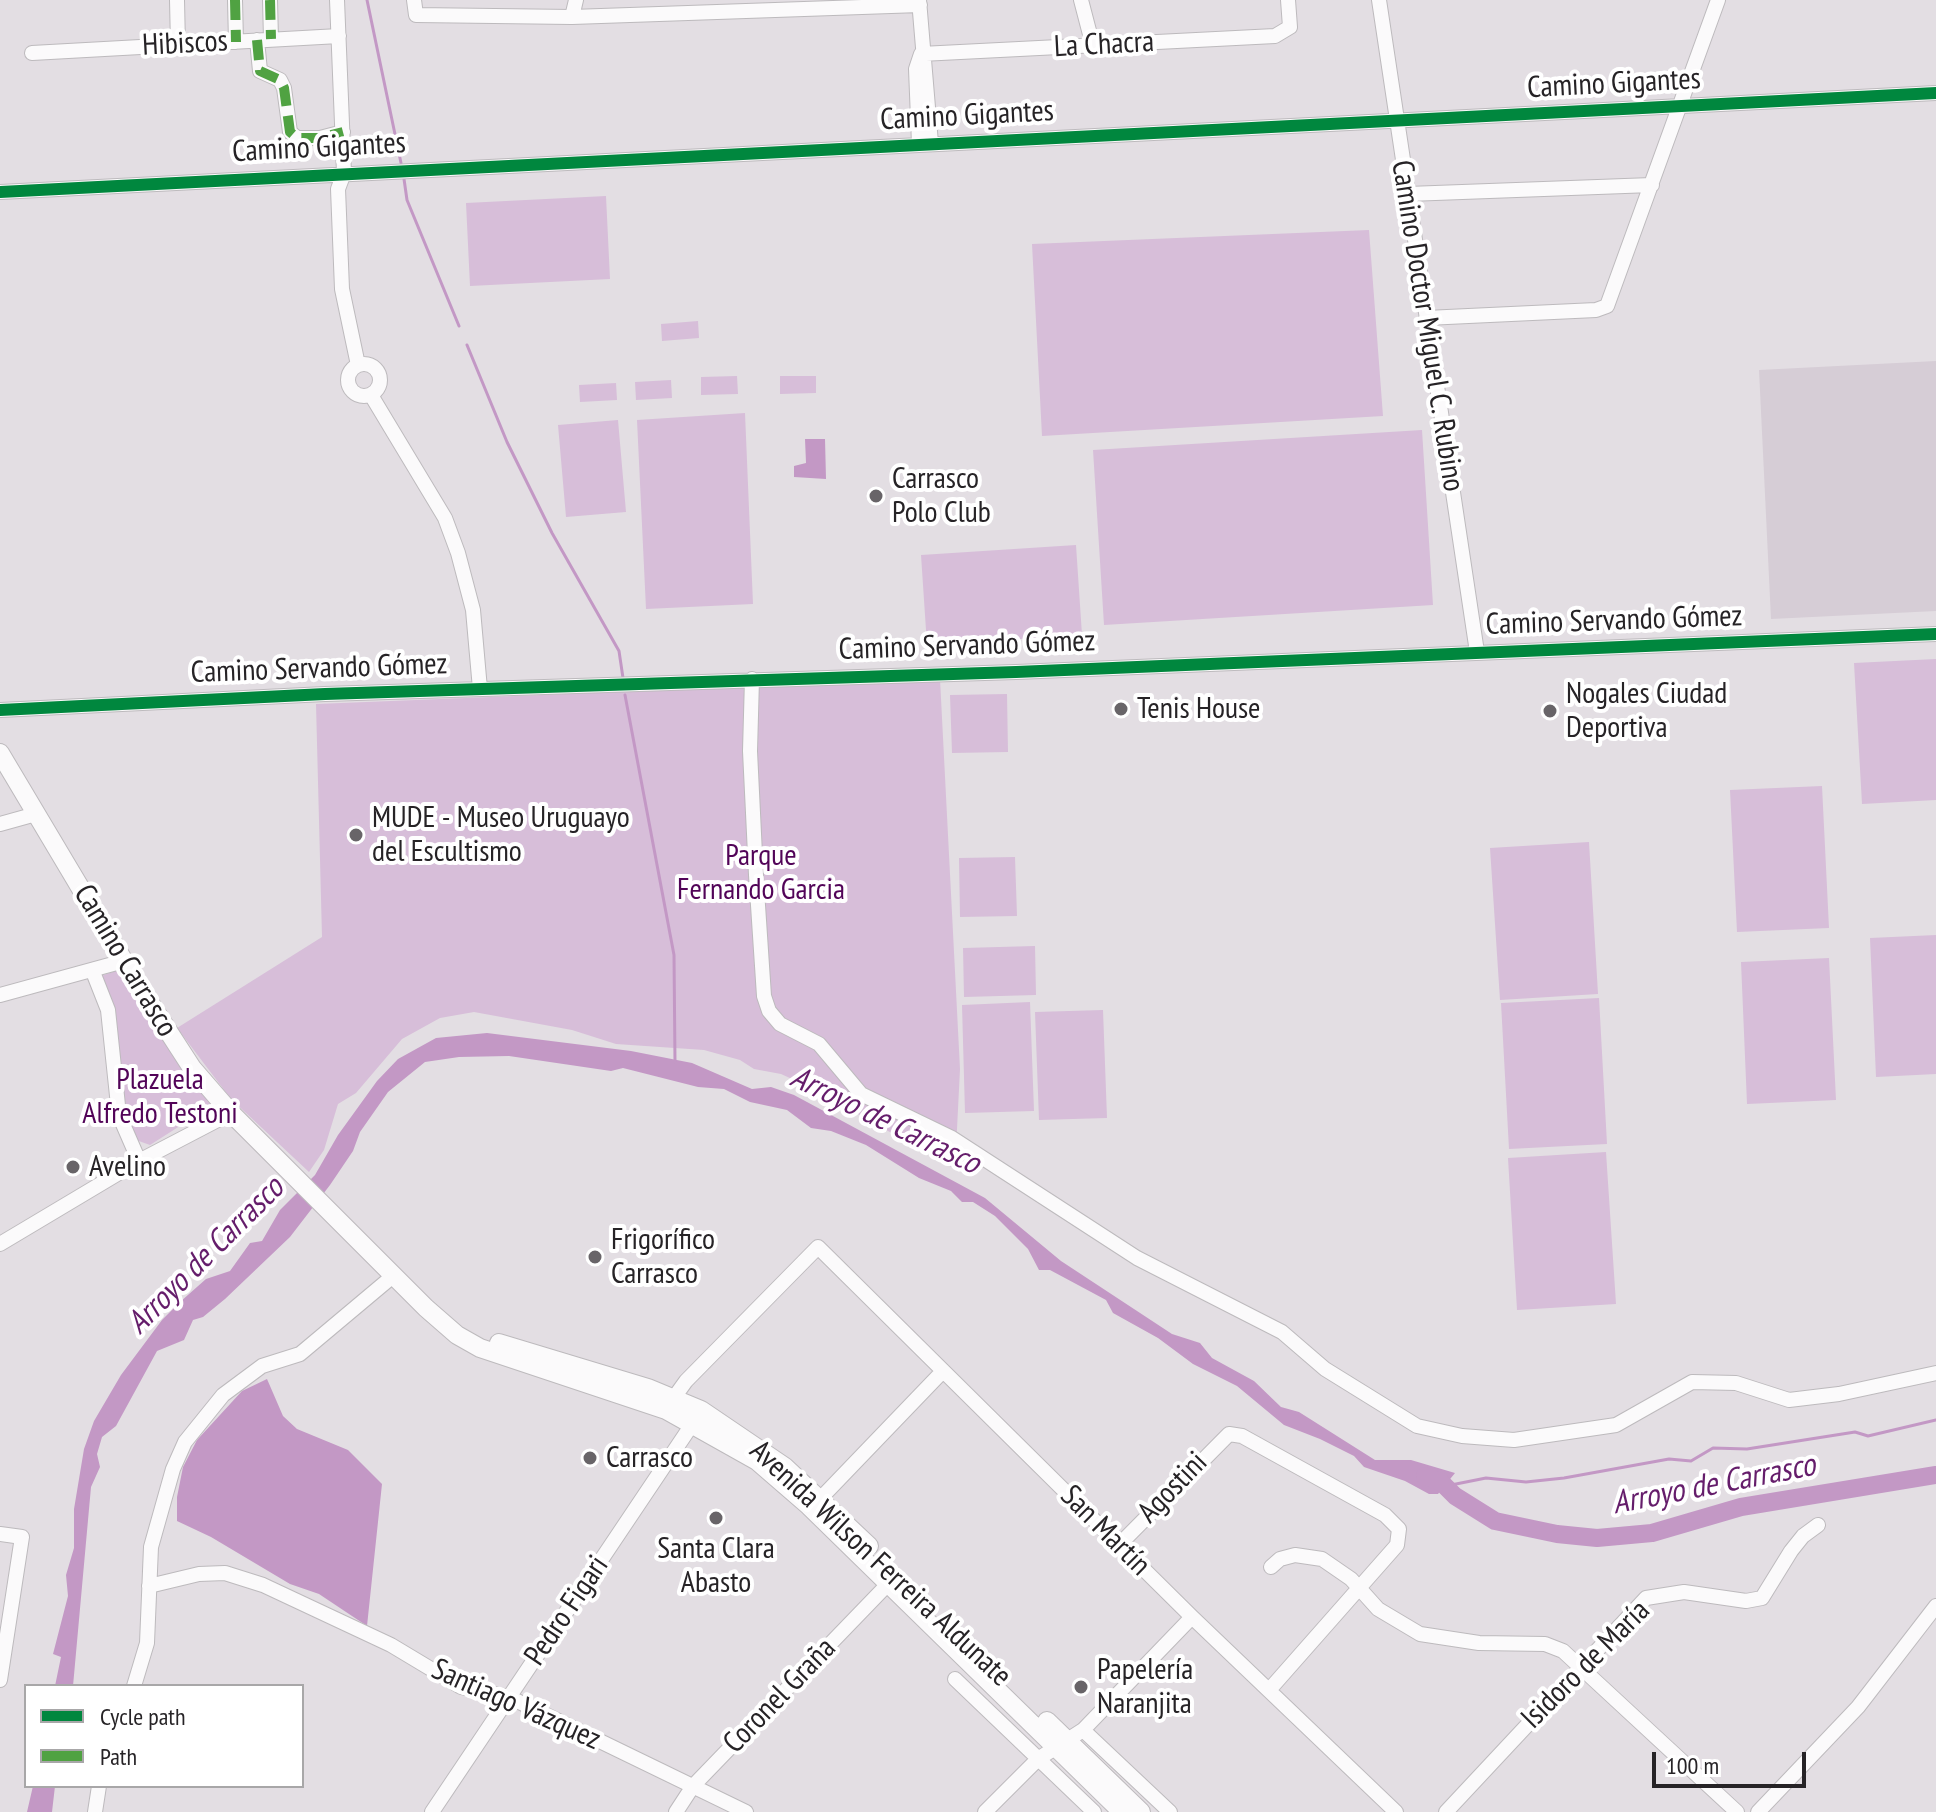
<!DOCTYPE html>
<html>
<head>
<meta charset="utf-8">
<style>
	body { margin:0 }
	#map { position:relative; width:1936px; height:1812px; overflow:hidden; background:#e3dee3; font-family:"PT Sans Narrow",sans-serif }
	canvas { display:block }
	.legend { position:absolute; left:24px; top:1684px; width:280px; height:104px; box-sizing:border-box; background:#fff; border:2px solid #a8a7a8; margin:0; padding:10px 14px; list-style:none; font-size:24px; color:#262326 }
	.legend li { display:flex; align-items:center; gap:16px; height:40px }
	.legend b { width:40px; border:2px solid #a8a7a8 }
	.scale { position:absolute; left:1652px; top:1752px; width:154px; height:36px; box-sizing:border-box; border:4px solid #262326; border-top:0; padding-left:10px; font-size:24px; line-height:28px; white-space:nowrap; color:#262326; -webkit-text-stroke:6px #fff; paint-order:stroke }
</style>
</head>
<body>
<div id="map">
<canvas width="1936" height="1812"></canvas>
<ul class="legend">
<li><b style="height:10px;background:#00873e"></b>Cycle path</li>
<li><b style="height:10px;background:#50a242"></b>Path</li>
</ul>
<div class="scale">100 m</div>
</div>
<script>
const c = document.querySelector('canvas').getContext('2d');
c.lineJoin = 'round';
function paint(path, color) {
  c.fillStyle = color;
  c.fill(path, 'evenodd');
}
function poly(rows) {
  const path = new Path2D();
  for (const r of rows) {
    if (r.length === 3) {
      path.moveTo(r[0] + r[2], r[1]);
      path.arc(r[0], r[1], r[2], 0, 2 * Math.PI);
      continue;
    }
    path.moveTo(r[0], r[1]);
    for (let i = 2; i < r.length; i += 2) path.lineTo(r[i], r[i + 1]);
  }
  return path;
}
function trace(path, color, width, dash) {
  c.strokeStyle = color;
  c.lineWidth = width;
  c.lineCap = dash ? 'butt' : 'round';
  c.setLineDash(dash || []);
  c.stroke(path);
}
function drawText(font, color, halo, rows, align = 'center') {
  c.font = font + ' "PT Sans Narrow",sans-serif';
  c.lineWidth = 8;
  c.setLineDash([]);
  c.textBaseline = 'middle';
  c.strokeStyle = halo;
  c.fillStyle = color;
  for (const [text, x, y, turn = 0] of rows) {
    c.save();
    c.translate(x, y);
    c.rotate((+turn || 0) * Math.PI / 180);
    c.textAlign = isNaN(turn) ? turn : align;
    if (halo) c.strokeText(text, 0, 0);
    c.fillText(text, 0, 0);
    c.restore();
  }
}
paint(poly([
	[1936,361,1936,611,1771,619,1759,370]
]), '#d6cdd6');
paint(poly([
	[606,196,610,279,470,286,466,203],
	[1369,230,1383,416,1042,436,1032,244],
	[698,321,699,338,662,341,661,324],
	[737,376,738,394,701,395,701,377],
	[780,376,816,376,816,393,780,394],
	[671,380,672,398,636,400,635,382],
	[616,383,617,400,580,402,579,385],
	[745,413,753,604,646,609,637,420],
	[618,420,626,512,566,517,558,425],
	[1422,430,1433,605,1104,625,1093,450],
	[1076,545,1082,635,927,645,921,555],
	[1936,659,1936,800,1862,804,1854,663],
	[940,679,960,1069,955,1169,814,1089,781,1074,754,1069,740,1060,704,1050,616,1044,572,1030,474,1012,440,1018,402,1039,356,1093,338,1104,324,1150,309,1172,231,1099,177,1028,322,937,316,704],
	[1007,694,1008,752,952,753,950,695],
	[1822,786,1829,928,1737,932,1730,790],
	[1589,842,1598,994,1500,1000,1490,848],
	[1015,857,1017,916,960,917,959,858],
	[1936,935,1936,1074,1876,1077,1870,938],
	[1035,946,1036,995,964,997,963,948],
	[1829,958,1836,1100,1747,1104,1741,962],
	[118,970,188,1074,216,1103,150,1145,136,1140,127,1124,101,976],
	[1599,998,1607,1144,1509,1149,1501,1003],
	[1030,1002,1034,1111,965,1113,962,1005],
	[1103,1010,1107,1118,1039,1120,1035,1012],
	[1606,1152,1616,1304,1517,1310,1508,1158]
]), '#d7bed9');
paint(poly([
	[805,439,825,439,826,479,794,477,794,466,806,463],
	[487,1033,631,1051,692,1063,752,1089,771,1087,794,1095,985,1198,1061,1261,1172,1334,1200,1343,1212,1358,1254,1381,1281,1407,1299,1412,1375,1460,1411,1460,1455,1473,1438,1494,1429,1494,1405,1481,1364,1467,1354,1456,1320,1439,1284,1425,1237,1386,1193,1364,1158,1338,1113,1313,1106,1300,1050,1270,1039,1270,1028,1249,995,1216,973,1202,962,1202,951,1191,919,1178,866,1145,831,1131,811,1128,787,1110,750,1102,724,1089,698,1087,623,1068,611,1071,509,1056,459,1057,425,1062,388,1092,360,1132,353,1151,330,1185,290,1237,225,1299,203,1317,193,1320,184,1340,157,1351,116,1426,102,1437,97,1454,100,1467,91,1487,73,1686,55,1686,61,1657,53,1654,68,1596,66,1575,74,1548,74,1509,84,1449,94,1421,121,1375,162,1320,180,1302,206,1279,230,1271,250,1243,262,1241,280,1210,315,1175,338,1135,377,1081,398,1059,436,1038],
	[267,1379,283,1416,297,1429,348,1450,382,1484,367,1626,319,1594,290,1584,211,1537,177,1521,177,1497,183,1467,197,1440,242,1391],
	[33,1786,55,1786,52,1812,27,1812]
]), '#c398c5');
trace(poly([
	[367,0,401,163],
	[404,179,407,200,459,326],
	[467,345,507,442,552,533,619,651,623,678],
	[625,695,674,955,675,1062],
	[1446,1486,1486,1478,1526,1482,1564,1478,1669,1459,1691,1461,1713,1448,1747,1449,1855,1432,1868,1436,1936,1420]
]), '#c398c5', 3);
trace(poly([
	[1425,1476,1441,1482,1455,1496,1495,1521,1557,1534,1597,1538,1652,1533,1741,1507,1936,1475]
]), '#c398c5', 18);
const minor = poly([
	[177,0,178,45],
	[235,0,236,42],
	[270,0,271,39],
	[337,0,344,173,338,189,342,289,358,365],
	[414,0,416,15,572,17,920,5],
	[919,0,931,143],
	[1081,0,1093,46],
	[1379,0,1477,652],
	[572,17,576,0],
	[257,40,260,71,280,80,284,88,290,132,297,138,320,138,343,132],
	[32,53,339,36],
	[921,54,1275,36,1290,27,1288,0],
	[919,144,916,69,921,54],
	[0,192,1936,93],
	[1408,194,1652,185],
	[1426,318,1596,310,1607,306,1718,0],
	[364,380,16],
	[371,395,445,518,458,553,473,610,480,689],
	[752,679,750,751,756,875,764,996,769,1011,780,1024,819,1044,861,1094,952,1138,1137,1258,1282,1332,1325,1369,1417,1426,1462,1436,1514,1440,1616,1425,1692,1382,1736,1383,1789,1400,1839,1394,1936,1373],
	[0,710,325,694,1016,672,1936,634],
	[0,824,36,814],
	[93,972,108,1010,119,1115,139,1161],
	[0,995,124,961],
	[0,1244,139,1161,231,1113],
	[668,1406,686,1381,818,1247,1192,1617,1396,1812],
	[820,1499,943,1371],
	[0,1534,22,1537,0,1680],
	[1119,1545,1229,1434,1242,1436,1385,1515,1399,1529,1397,1545,1270,1689],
	[1271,1567,1280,1559,1295,1555,1322,1559,1351,1579,1378,1609,1420,1634,1479,1643,1545,1644,1563,1651,1737,1812],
	[149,1586,199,1574,225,1573,263,1585,391,1645,461,1687,509,1697,746,1812],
	[955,1679,1094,1812],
	[134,1686,147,1643,151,1547,173,1469,185,1442,223,1395,262,1366,300,1354,393,1276],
	[1083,1730,1170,1812],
	[95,1812,99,1786],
	[432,1812,697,1417],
	[676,1812,693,1786,889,1583],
	[985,1812,1038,1759,1083,1730,1192,1617],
	[1446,1812,1646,1598,1684,1592,1746,1601,1762,1598,1791,1551,1803,1536,1818,1525],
	[1758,1812,1858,1707,1936,1606]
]);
const major = poly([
	[0,753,137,983,192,1068,231,1113,426,1308,457,1335,480,1348,666,1410,757,1461,809,1506,1122,1812],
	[499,1343,648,1388,701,1410,785,1467,869,1546],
	[1047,1721,1141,1812]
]);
trace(minor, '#bdbabd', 16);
trace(major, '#bdbabd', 20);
trace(minor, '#fbfafb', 14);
trace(major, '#fbfafb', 18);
trace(poly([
	[235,0,236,42],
	[270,0,271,39],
	[257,40,260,71,280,80,284,88,290,132,297,138,320,138,343,132]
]), '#50a242', 10, [20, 10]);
trace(poly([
	[0,192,1936,93],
	[0,710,325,694,1016,672,1936,634]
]), '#00873e', 12);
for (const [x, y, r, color] of [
	[876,496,8,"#686468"],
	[1121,709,8,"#686468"],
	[1550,711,8,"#686468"],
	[356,835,8,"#686468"],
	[73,1167,8,"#686468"],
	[595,1257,8,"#686468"],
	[590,1458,8,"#686468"],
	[716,1518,8,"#686468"],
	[1081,1687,8,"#686468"]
]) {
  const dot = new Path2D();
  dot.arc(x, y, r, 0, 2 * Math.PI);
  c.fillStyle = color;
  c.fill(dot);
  trace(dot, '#fff', 3);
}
drawText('30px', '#262326', '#fff', [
	["Hibiscos",185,44,-3],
	["La Chacra",1104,45,-3],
	["Camino Gigantes",1614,84,-3],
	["Camino Gigantes",967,116,-3],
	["Camino Gigantes",319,148,-3],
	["Camino Doctor Miguel C. Rubino",1427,326,81],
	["Camino Servando Gómez",1614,621,-2],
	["Camino Servando Gómez",967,646,-2],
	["Camino Servando Gómez",319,669,-2],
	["Camino Carrasco",125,961,59],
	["Agostini",1173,1488,-46],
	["San Martín",1105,1531,45],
	["Avenida Wilson Ferreira Aldunate",880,1564,43],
	["Pedro Figari",567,1611,-56],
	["Isidoro de María",1586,1665,-45],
	["Coronel Graña",780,1696,-46],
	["Santiago Vázquez",516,1705,24]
]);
drawText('30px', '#262326', '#fff', [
	["Carrasco",892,479],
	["Polo Club",892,513],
	["Nogales Ciudad",1566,694],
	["Deportiva",1566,728],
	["Tenis House",1137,709],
	["MUDE - Museo Uruguayo",372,818],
	["del Escultismo",372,852],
	["Avelino",89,1167],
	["Frigorífico",611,1240],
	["Carrasco",611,1274],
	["Carrasco",606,1458],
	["Santa Clara",716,1549,"center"],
	["Abasto",716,1583,"center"],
	["Papelería",1097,1670],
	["Naranjita",1097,1704]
], 'left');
drawText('30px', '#520458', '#fff', [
	["Parque",761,856],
	["Fernando Garcia",761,890],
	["Plazuela",160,1080],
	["Alfredo Testoni",160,1114]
]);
drawText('italic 32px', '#651d6b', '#fff', [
	["Arroyo de Carrasco",885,1121,26],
	["Arroyo de Carrasco",206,1256,-45],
	["Arroyo de Carrasco",1714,1485,-11]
]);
</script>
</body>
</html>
